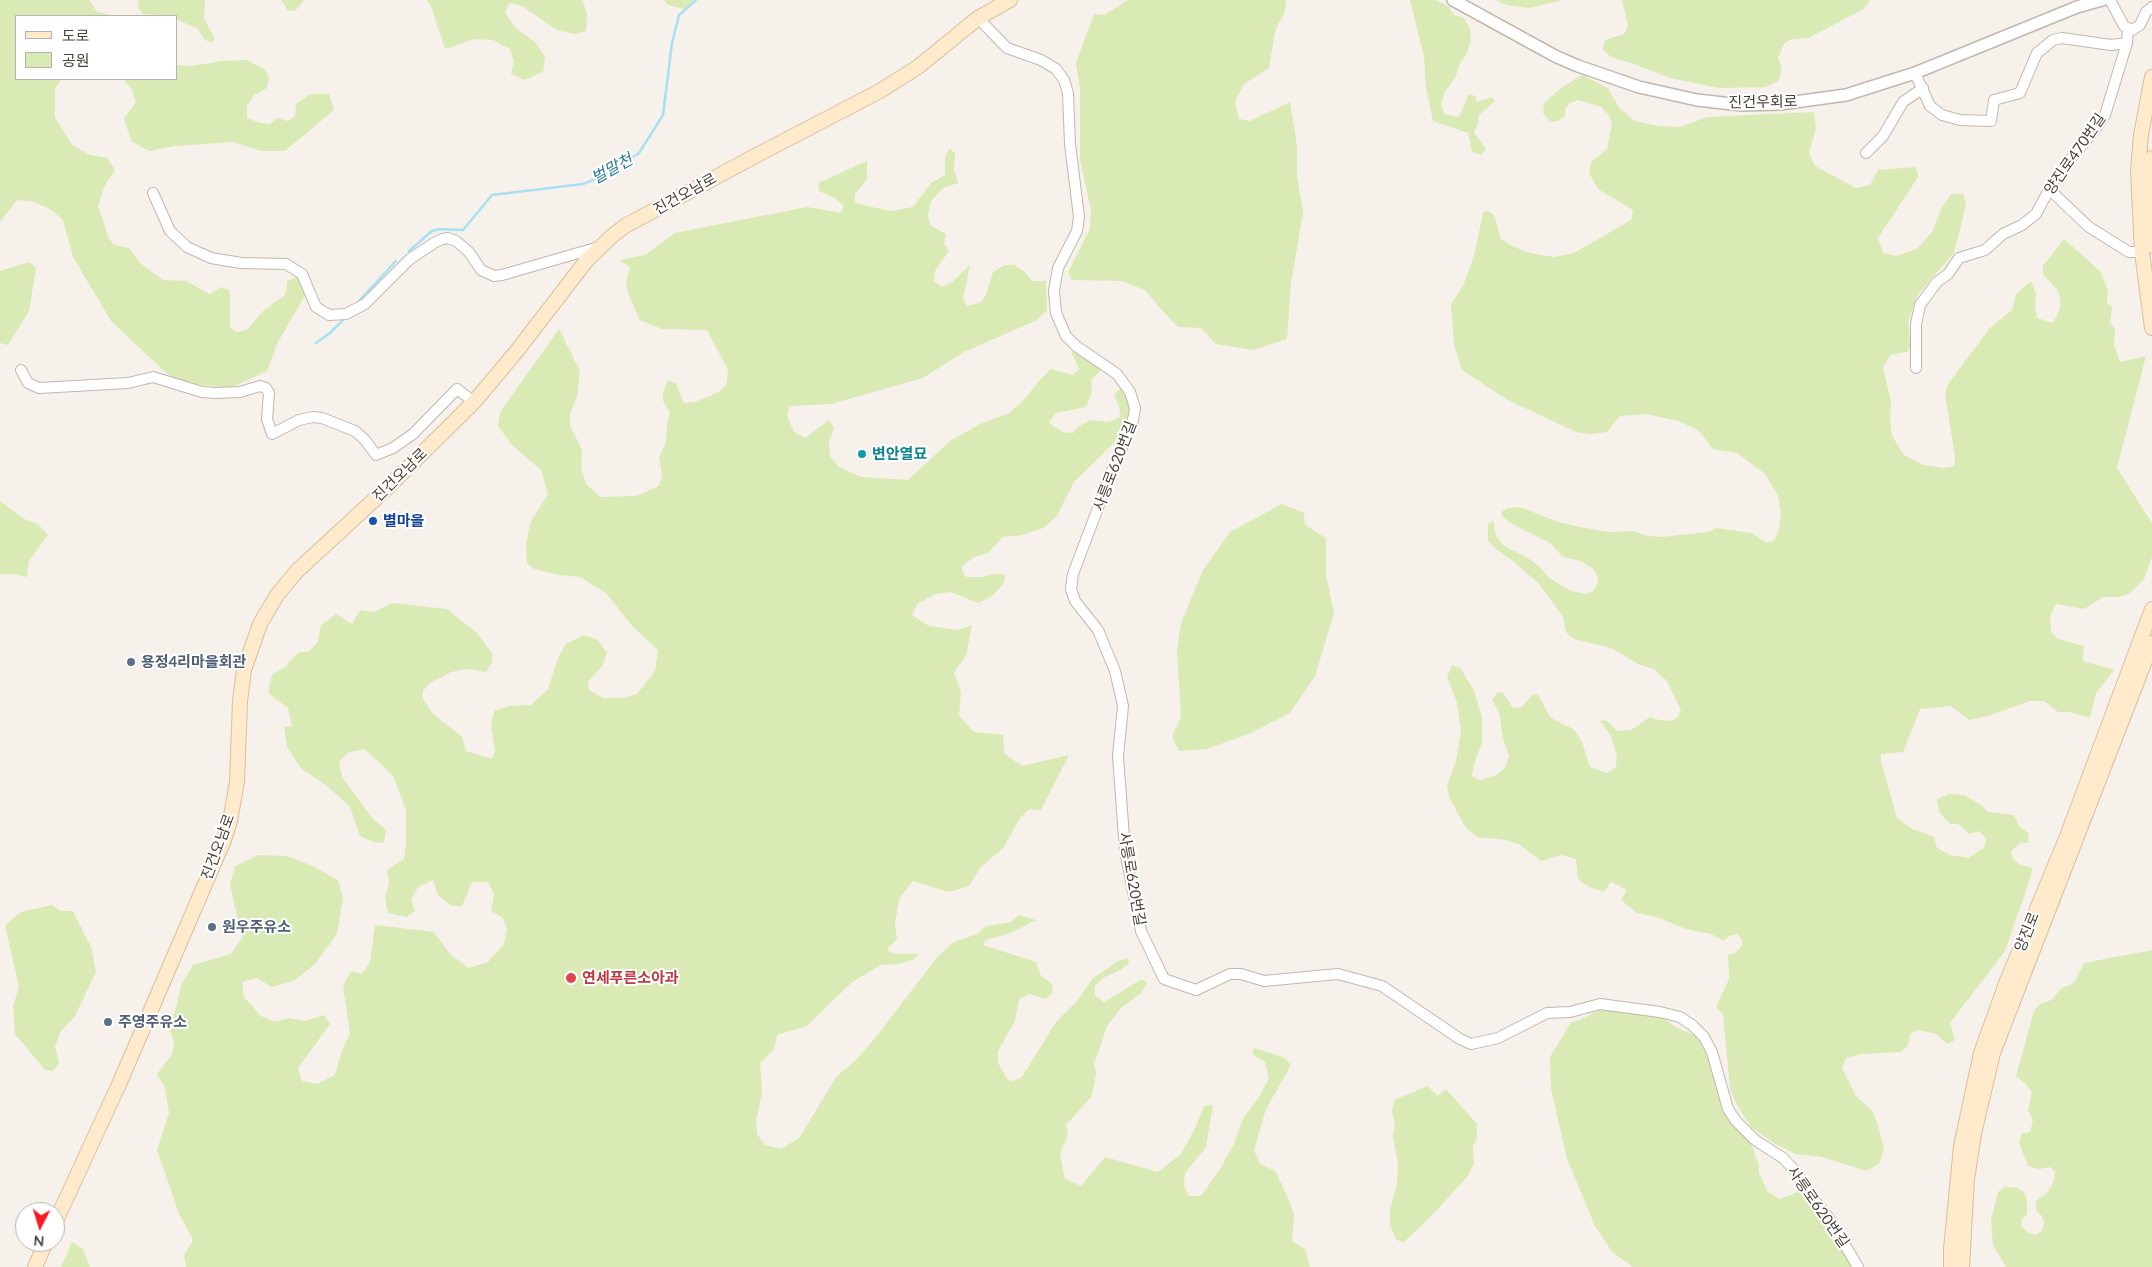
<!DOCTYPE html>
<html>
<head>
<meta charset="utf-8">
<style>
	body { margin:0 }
	#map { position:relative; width:2152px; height:1267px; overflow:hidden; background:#f6f1eb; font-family:Lato,"Noto Sans KR",sans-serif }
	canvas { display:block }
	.legend { position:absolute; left:15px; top:15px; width:162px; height:65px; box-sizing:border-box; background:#fff; border:1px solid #b7b3af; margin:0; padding:6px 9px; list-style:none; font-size:15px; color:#4a4038 }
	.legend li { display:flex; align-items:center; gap:10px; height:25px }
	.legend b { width:25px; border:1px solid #b7b3af }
	.north { position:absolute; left:15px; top:1202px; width:50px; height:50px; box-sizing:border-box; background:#fff; border:1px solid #b7b3af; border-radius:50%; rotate:185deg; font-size:14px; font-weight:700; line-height:20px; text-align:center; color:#4a4038 }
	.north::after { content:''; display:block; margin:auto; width:18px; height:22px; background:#fd1a1e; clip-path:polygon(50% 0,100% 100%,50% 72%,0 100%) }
</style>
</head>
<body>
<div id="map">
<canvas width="2152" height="1267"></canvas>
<ul class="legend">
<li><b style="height:6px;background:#ffeacc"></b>도로</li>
<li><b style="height:14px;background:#daeab4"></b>공원</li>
</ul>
<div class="north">N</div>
</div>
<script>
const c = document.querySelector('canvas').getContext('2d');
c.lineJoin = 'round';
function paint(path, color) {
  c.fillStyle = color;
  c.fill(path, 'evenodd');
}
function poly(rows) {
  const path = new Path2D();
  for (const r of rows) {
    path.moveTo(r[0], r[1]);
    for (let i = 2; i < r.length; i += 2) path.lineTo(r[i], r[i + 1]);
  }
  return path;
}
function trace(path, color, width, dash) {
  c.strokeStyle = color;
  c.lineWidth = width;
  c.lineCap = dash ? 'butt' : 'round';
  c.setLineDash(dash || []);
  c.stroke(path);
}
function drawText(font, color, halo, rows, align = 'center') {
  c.font = font + ' Lato,"Noto Sans KR",sans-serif';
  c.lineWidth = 4;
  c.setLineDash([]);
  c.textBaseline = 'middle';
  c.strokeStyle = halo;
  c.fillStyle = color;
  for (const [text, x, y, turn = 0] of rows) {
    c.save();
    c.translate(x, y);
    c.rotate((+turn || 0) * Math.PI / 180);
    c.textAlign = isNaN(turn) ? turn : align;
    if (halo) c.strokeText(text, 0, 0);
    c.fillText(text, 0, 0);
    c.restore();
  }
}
paint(poly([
	[0,0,89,0,97,12,114,16,16,16,16,79,62,79,55,88,55,117,72,145,90,155,107,158,115,170,104,187,98,207,109,238,114,245,129,248,140,263,163,280,186,281,210,294,221,287,230,291,230,328,236,332,247,330,263,311,286,294,287,281,297,277,307,292,278,342,267,371,230,388,183,383,165,372,111,321,73,257,63,220,50,209,34,202,17,200,0,222],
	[138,0,205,0,204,18,215,39,211,43,204,39,198,29,176,19,176,16,143,14,139,9],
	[281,0,304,0,296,10,288,11],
	[427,0,582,0,587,13,586,31,574,34,557,30,522,6,509,3,505,13,516,28,535,42,545,57,543,72,524,80,511,74,514,61,510,49,493,40,474,39,445,49,431,6],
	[664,0,693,0,684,9,668,5],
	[1128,0,1286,0,1285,11,1275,31,1269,68,1244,84,1235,101,1239,119,1250,121,1290,102,1297,146,1297,175,1303,213,1291,283,1287,339,1253,350,1216,344,1201,328,1178,327,1158,306,1145,290,1121,281,1072,280,1068,272,1090,229,1091,210,1080,160,1080,90,1076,63,1094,14,1104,15],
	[1410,0,1436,0,1449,7,1454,15,1464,18,1470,29,1471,41,1467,53,1459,65,1456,76,1445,92,1441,105,1445,114,1459,117,1469,94,1475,96,1477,102,1491,97,1495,101,1479,115,1478,124,1474,132,1486,149,1481,155,1472,152,1468,133,1433,121,1426,86,1424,57],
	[1496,0,1563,0,1529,8,1506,5],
	[1620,0,1870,0,1864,9,1808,38,1792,39,1785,43,1778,57,1782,69,1778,81,1765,87,1719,88,1670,78,1637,65,1611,57,1603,50,1605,40,1624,34,1628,27,1623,3],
	[247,60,264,69,269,77,267,88,254,95,247,106,247,118,260,123,270,124,277,118,288,121,295,116,296,104,310,94,329,94,334,110,285,151,261,151,233,142,175,146,149,151,131,141,124,118,136,102,132,90,123,79,176,79,176,65,192,66,222,61],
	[1582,75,1608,88,1619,108,1635,121,1658,126,1680,127,1707,117,1814,112,1816,128,1809,153,1815,166,1856,188,1870,185,1878,170,1916,167,1918,177,1878,238,1883,253,1896,256,1917,249,1932,232,1941,209,1951,194,1963,194,1966,205,1954,253,1918,294,1908,322,1911,346,1907,352,1890,355,1883,368,1891,401,1890,420,1892,436,1904,455,1923,465,1944,468,1954,466,1955,457,1945,394,1948,384,1990,328,2012,310,2016,294,2031,281,2036,293,2035,306,2037,318,2053,323,2060,309,2060,296,2056,288,2043,274,2043,266,2064,239,2101,272,2108,291,2107,303,2112,307,2110,323,2115,329,2114,345,2120,362,2146,356,2117,468,2152,523,2152,557,2144,579,2130,593,2120,597,2103,597,2084,609,2056,604,2050,616,2051,632,2058,639,2084,646,2083,661,2114,670,2096,693,2090,718,2069,712,2058,712,2044,701,2030,701,1991,715,1969,720,1951,706,1920,709,1903,752,1881,754,1881,761,1897,818,1912,829,1934,837,1937,848,1950,855,1968,858,1984,848,1986,839,1979,831,1969,834,1958,824,1950,824,1939,812,1937,799,1949,794,1964,795,1980,804,1988,812,2014,815,2019,826,2029,834,2028,843,2020,843,2011,851,2013,859,2019,864,2032,868,2031,876,2005,951,1950,1023,1955,1040,1947,1044,1936,1034,1918,1030,1910,1034,1908,1045,1901,1052,1861,1054,1846,1058,1842,1068,1856,1096,1871,1109,1877,1122,1884,1149,1879,1164,1866,1171,1822,1157,1796,1154,1777,1145,1751,1127,1737,1105,1730,1089,1723,1014,1716,1007,1729,979,1728,955,1735,953,1742,946,1742,940,1737,934,1729,936,1724,941,1711,934,1686,929,1657,917,1637,913,1621,900,1627,890,1611,882,1604,892,1589,887,1578,879,1576,859,1561,855,1541,861,1520,845,1507,840,1477,837,1466,828,1450,799,1447,786,1456,761,1461,731,1457,703,1447,677,1452,665,1461,669,1474,691,1482,717,1482,743,1474,764,1472,776,1480,780,1495,776,1505,768,1509,756,1503,739,1499,712,1492,700,1498,692,1503,693,1513,708,1522,707,1533,694,1538,695,1551,718,1573,729,1577,734,1582,742,1590,767,1607,773,1616,767,1617,756,1611,736,1600,721,1606,720,1617,731,1631,730,1650,717,1659,720,1672,721,1678,717,1681,710,1667,681,1654,669,1640,665,1611,648,1574,639,1566,632,1563,617,1539,584,1513,561,1497,550,1488,541,1488,525,1493,520,1496,536,1503,545,1529,559,1540,567,1549,578,1569,590,1585,594,1593,591,1597,585,1598,576,1592,568,1580,561,1563,557,1550,543,1512,524,1503,517,1501,512,1508,508,1520,507,1558,522,1580,527,1610,532,1633,531,1648,536,1662,537,1708,532,1716,528,1752,533,1766,543,1774,541,1779,529,1781,513,1778,496,1765,474,1737,453,1713,449,1699,431,1679,421,1645,414,1620,416,1607,432,1591,434,1576,432,1506,399,1462,370,1454,345,1451,304,1463,286,1474,256,1483,213,1488,211,1494,215,1501,239,1512,246,1530,253,1554,257,1574,253,1631,220,1633,210,1598,189,1589,173,1591,162,1607,149,1612,124,1608,114,1601,107,1578,100,1570,103,1565,109,1565,116,1558,121,1550,122,1543,113,1544,103,1560,89],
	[950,148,955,154,954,170,958,183,943,188,931,201,928,215,930,225,946,234,944,244,949,251,935,271,934,281,942,287,951,283,970,265,963,299,967,306,980,303,986,295,993,272,1005,265,1014,265,1024,271,1032,281,1046,281,1047,310,1037,320,964,352,923,378,831,404,789,406,787,416,794,432,805,438,829,420,834,428,829,443,830,456,839,467,861,477,908,480,950,441,980,424,1009,413,1026,398,1037,383,1051,369,1073,375,1079,369,1071,352,1082,352,1097,361,1100,371,1091,380,1092,392,1086,407,1056,413,1049,422,1054,427,1063,432,1073,433,1079,426,1091,420,1108,422,1120,417,1119,406,1114,395,1120,388,1130,401,1131,421,1117,440,1074,482,1056,517,1043,528,1022,535,1003,537,988,553,974,557,961,567,966,577,982,577,994,574,1005,574,1004,583,991,597,978,603,951,592,935,594,917,604,912,615,929,626,958,630,972,625,966,656,954,672,961,692,959,716,974,732,1003,735,1004,753,1022,766,1069,755,1041,810,1030,809,1020,818,1004,847,981,867,969,886,949,892,913,881,899,899,895,925,897,939,887,949,894,954,919,954,913,960,898,964,880,965,851,983,807,1026,777,1035,774,1050,760,1063,762,1093,756,1121,757,1134,765,1145,781,1149,799,1138,837,1076,855,1061,876,1037,938,956,954,942,977,934,986,926,1011,922,1019,915,1036,920,1011,933,986,940,983,945,1036,962,1041,976,1052,984,1053,992,1046,999,1029,994,1019,999,1015,1021,998,1051,998,1063,1008,1080,1013,1081,1022,1077,1056,1022,1079,999,1092,979,1118,961,1128,958,1129,964,1120,970,1103,978,1095,986,1095,996,1104,1002,1142,979,1147,983,1141,993,1121,1008,1107,1026,1094,1064,1096,1073,1092,1096,1066,1125,1068,1134,1060,1154,1065,1179,1081,1186,1105,1157,1158,1172,1181,1154,1195,1128,1204,1106,1213,1105,1206,1147,1185,1173,1184,1185,1189,1196,1201,1196,1220,1169,1234,1144,1244,1117,1258,1099,1269,1078,1265,1062,1252,1054,1254,1048,1283,1057,1291,1065,1266,1109,1254,1150,1260,1164,1275,1171,1285,1191,1294,1214,1292,1241,1305,1249,1310,1267,186,1267,184,1255,193,1240,179,1214,157,1150,169,1113,165,1088,157,1074,172,1054,174,1042,169,1028,176,1008,181,985,193,965,231,954,242,938,230,885,235,866,258,855,287,856,313,866,338,880,343,898,337,934,315,964,295,980,272,987,256,978,242,982,244,997,261,1016,275,1022,289,1018,305,1021,324,1015,330,1024,298,1068,302,1081,317,1084,335,1075,341,1054,350,1033,343,986,351,971,362,974,370,962,375,925,434,932,450,954,469,968,488,962,504,944,507,928,503,918,491,911,494,894,488,882,472,882,462,906,452,906,438,895,433,880,418,887,411,900,415,911,407,917,388,913,385,898,389,883,387,870,404,859,406,841,406,810,393,776,365,749,349,752,339,762,342,777,372,818,386,830,384,842,376,843,360,836,350,807,327,786,301,768,287,747,284,727,292,726,288,708,268,693,272,675,285,667,299,652,309,652,318,641,321,625,336,614,352,624,360,610,374,612,393,603,447,609,477,633,492,653,492,662,486,672,468,669,451,672,430,683,423,691,423,699,432,713,462,737,466,751,492,759,495,751,491,725,494,711,509,706,531,705,548,689,558,658,566,644,584,635,598,640,607,653,602,666,588,682,589,690,603,698,623,698,637,694,655,671,658,650,633,627,606,593,580,577,559,575,534,569,527,563,526,548,530,523,548,494,541,470,512,445,498,426,500,412,559,329,580,371,577,397,570,414,570,425,582,450,581,468,586,484,600,497,636,496,659,486,662,475,659,457,666,443,667,426,670,412,663,401,663,392,668,380,676,384,684,403,695,402,719,392,727,383,728,370,707,330,662,329,640,320,629,296,626,282,630,268,620,260,645,255,675,233,807,207,842,213,843,205,835,198,819,191,818,183,867,161,867,179,855,194,855,202,862,205,891,211,913,207,931,183,945,175,945,156],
	[29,262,36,268,29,311,8,345,0,343,0,271],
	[0,501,24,519,38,524,48,535,29,561,27,577,13,574,0,574],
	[1282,504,1304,513,1305,525,1326,538,1326,575,1334,613,1315,676,1290,713,1251,733,1207,749,1179,751,1172,736,1181,717,1177,652,1181,623,1203,570,1230,532],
	[52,905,61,911,73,911,91,947,96,972,75,1016,61,1031,55,1047,59,1063,53,1071,45,1070,15,1034,13,1006,19,987,5,925,21,912],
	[2152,950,2152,1267,2006,1267,1993,1245,1991,1220,1998,1192,2005,1187,2018,1188,2024,1192,2027,1200,2027,1214,2022,1219,2021,1226,2027,1232,2036,1235,2042,1231,2044,1223,2042,1216,2036,1211,2036,1201,2048,1192,2054,1181,2055,1172,2050,1167,2039,1169,2028,1166,2019,1143,2021,1134,2030,1132,2033,1120,2028,1111,2032,1092,2026,1084,2016,1076,2034,1011,2040,1004,2051,1000,2062,988,2074,983,2084,963],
	[1599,1010,1657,1013,1675,1027,1704,1039,1724,1103,1750,1141,1759,1165,1759,1173,1768,1192,1780,1199,1803,1190,1831,1225,1857,1267,1633,1267,1612,1252,1595,1226,1567,1159,1551,1089,1550,1057,1571,1022,1580,1020],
	[1428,1086,1438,1096,1446,1089,1477,1124,1477,1137,1473,1147,1474,1164,1467,1177,1436,1211,1403,1243,1396,1239,1390,1225,1390,1209,1397,1184,1398,1163,1393,1136,1395,1125,1392,1112,1394,1100],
	[72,1242,83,1249,90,1267,61,1267]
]), '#daeab4');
trace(poly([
	[409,251,432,231,440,229,463,230,492,195,583,184,606,175,639,153,663,115,672,43,679,15,696,0],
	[358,302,396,261],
	[316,343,330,333,345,318]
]), '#a7e0f2', 2.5);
const minor = poly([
	[2110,0,2124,26,2132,30,2140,25,2146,12,2152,7],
	[978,18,1007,48,1041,60,1056,69,1064,80,1068,93,1070,144,1079,217,1077,231,1058,268,1054,291,1056,313,1066,336,1076,346,1117,374,1130,392,1135,408,1132,425,1113,468,1073,574,1071,589,1075,601,1098,630,1115,671,1123,706,1118,756,1125,851,1141,931,1164,979,1196,990,1230,974,1241,974,1264,981,1338,974,1382,986,1460,1039,1471,1044,1498,1038,1547,1013,1570,1012,1600,1004,1660,1012,1680,1017,1692,1025,1704,1037,1712,1052,1728,1109,1736,1121,1755,1140,1783,1158,1797,1173,1809,1194,1829,1218,1858,1267],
	[1915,73,1930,106,1942,115,1960,120,1991,121,1994,100,2020,93,2037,53,2053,40,2062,38,2111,45,2127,43],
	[1866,153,1883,136,1903,102,1923,88],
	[2049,189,2089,227,2129,252,2142,252],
	[153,193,170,231,187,247,211,258,241,263,286,264,302,274,316,307,329,315,346,314,365,304,410,259,434,243,442,239,448,238,456,241,469,252,481,270,494,276,502,275,599,247],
	[1916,368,1916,324,1920,305,1937,282,1948,274,1959,258,1985,250,2003,234,2022,225,2036,214,2057,175,2094,131,2105,115,2127,43,2128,28],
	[21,370,28,383,39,388,128,383,153,377,202,392,216,393,240,392,260,386,266,388,269,393,267,419,272,434,299,420,313,417,322,418,355,431,365,440,376,455,393,448,413,434,457,389,474,402]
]);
const tertiary = poly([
	[1453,0,1555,56,1578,66,1639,87,1697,100,1741,105,1780,104,1846,95,1915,73,2077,7,2102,0]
]);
const secondary = poly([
	[2152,77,2141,135,2138,171,2142,252,2152,328],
	[2152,158,2150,209,2152,246],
	[55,1223,120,1082,224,840,230,821,237,782,240,701,244,670,260,624,277,595,297,571,387,488,474,402,516,352,587,260,612,236,625,226,757,155,880,91,918,67,978,18,1010,0],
	[35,1267,46,1242],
	[1951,1267,1951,1249,1961,1146,1981,1053,2007,981,2066,839,2152,609],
	[1962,1267,1967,1179,1974,1134,1993,1053,2152,643]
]);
trace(minor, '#c2b7ad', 12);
trace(tertiary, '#c2b7ad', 14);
trace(secondary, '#d9bf9d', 16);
trace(minor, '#fff', 10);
trace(tertiary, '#fff', 11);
trace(secondary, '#ffeacc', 14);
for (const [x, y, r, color] of [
	[862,454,5,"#0f9aa8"],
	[373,521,5,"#1a4fb4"],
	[131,662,5,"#5c6f8a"],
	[212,927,5,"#5c6f8a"],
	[571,978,6,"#e0444e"],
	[108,1022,5,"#5c6f8a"]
]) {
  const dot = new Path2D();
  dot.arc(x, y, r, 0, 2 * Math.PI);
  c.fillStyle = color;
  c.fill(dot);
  trace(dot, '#fff', 2);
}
drawText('15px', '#4a4038', '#fff', [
	["진건우회로",1763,102,-1],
	["양진로470번길",2075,154,-55],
	["진건오남로",685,194,-29],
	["사릉로620번길",1115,466,-69],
	["진건오남로",400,475,-44],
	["진건오남로",218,847,-70],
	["사릉로620번길",1132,879,80],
	["양진로",2027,932,-68],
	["사릉로620번길",1818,1207,55]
]);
drawText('bold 15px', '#0d838f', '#fff', [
	["변안열묘",872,454]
], 'left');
drawText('bold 15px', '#164399', '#fff', [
	["별마을",383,521]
], 'left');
drawText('bold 15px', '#4e5e75', '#fff', [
	["용정4리마을회관",141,662],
	["원우주유소",222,927],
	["주영주유소",118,1022]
], 'left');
drawText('bold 15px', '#be3a42', '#fff', [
	["연세푸른소아과",582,978]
], 'left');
drawText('italic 16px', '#287b98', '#fff', [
	["벌말천",612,169,-29]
]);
</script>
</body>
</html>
